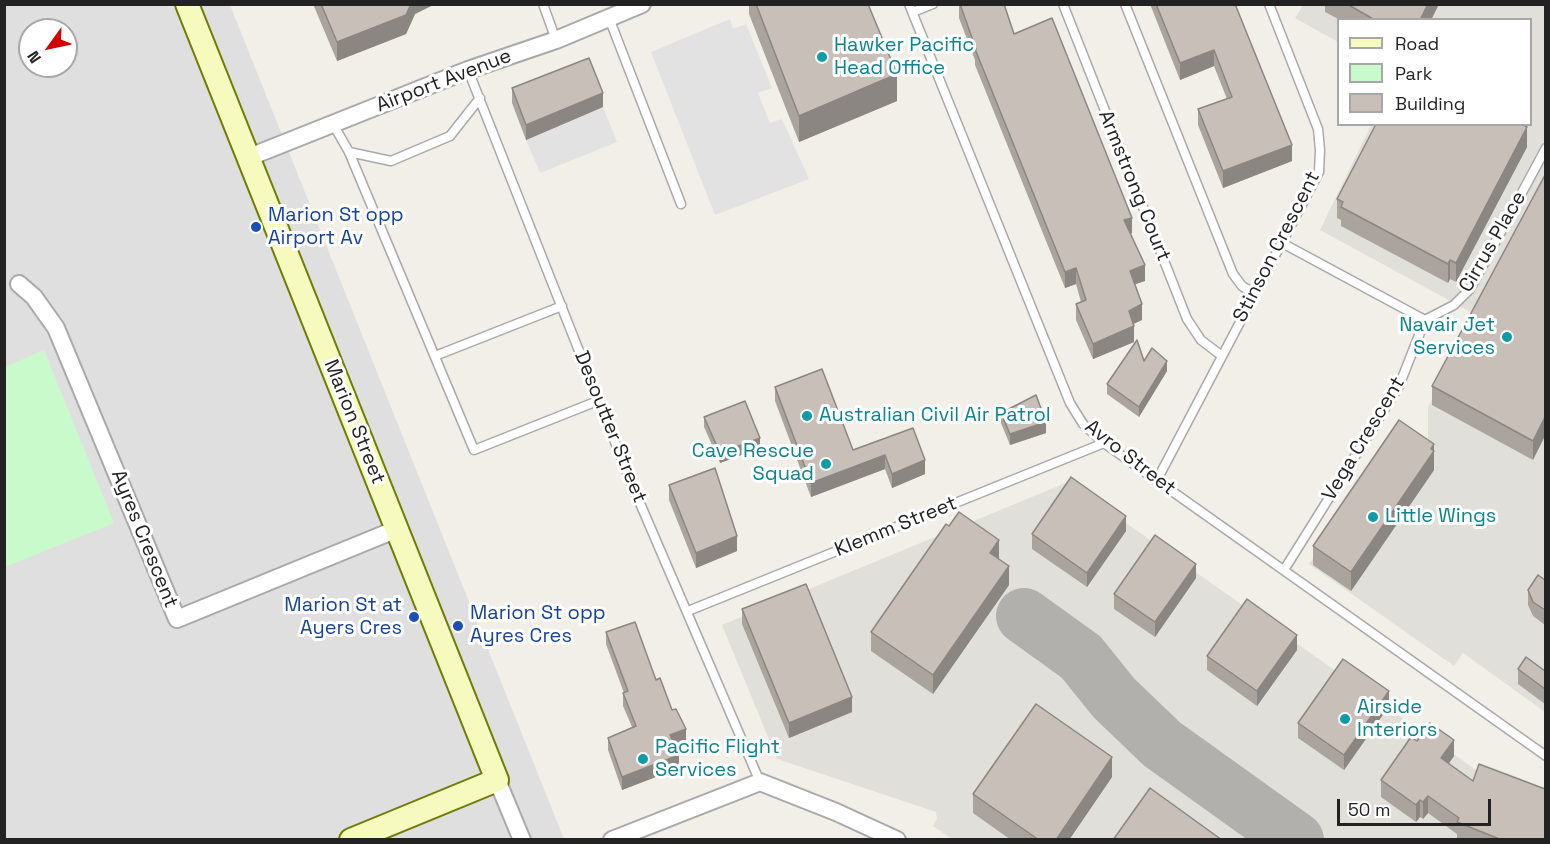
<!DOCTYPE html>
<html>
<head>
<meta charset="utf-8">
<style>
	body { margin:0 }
	#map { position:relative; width:1550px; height:844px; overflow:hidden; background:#f2efe9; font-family:"Space Grotesk",sans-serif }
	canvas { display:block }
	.frame { position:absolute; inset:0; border:6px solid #222; pointer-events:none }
	.legend { position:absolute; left:1337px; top:18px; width:195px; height:108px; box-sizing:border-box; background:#fff; border:2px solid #a7a7a7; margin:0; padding:8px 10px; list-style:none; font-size:18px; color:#222 }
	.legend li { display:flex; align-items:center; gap:12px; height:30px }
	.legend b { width:30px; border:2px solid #a7a7a7 }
	.north { position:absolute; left:18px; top:18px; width:60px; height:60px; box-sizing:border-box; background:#fff; border:2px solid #a7a7a7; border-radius:50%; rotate:237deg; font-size:16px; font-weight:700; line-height:24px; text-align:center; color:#222 }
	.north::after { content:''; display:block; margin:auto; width:21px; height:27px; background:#d40000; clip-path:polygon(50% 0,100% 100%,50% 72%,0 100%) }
	.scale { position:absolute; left:1337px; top:799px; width:154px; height:27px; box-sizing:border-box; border:3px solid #222; border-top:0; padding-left:8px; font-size:18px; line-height:21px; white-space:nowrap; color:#222; -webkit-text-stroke:4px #fff; paint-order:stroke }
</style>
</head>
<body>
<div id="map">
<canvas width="1550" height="844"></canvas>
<div class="frame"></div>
<ul class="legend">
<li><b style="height:8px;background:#f7fabf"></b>Road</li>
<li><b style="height:16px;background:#c8facc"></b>Park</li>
<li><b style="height:16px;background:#c7bfb8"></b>Building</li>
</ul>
<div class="north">N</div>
<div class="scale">50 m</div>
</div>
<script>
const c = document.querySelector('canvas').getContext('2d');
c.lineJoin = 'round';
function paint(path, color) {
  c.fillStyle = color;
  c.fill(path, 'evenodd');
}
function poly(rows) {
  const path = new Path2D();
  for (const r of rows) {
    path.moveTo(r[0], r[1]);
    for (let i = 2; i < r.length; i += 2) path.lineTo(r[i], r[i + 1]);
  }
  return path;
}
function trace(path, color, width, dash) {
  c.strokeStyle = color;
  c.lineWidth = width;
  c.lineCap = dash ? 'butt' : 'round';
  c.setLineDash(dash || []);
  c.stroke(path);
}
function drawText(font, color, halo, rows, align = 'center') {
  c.font = font + ' "Space Grotesk",sans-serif';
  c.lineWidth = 6;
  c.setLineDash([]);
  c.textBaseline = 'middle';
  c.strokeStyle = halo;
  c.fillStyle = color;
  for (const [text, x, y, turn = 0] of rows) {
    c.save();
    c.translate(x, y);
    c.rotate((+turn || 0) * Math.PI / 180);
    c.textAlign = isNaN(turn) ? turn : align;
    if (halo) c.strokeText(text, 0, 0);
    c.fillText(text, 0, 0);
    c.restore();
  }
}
paint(poly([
	[5,5,230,5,564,839,5,840],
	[30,30,66,30,66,66,30,66]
]), '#e0dfdf');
paint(poly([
	[1303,5,1545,5,1545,712,1463,653,1454,666,1309,564,1399,435,1428,452,1428,407,1476,315,1320,230,1371,125,1530,124,1530,20,1338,20,1338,42,1295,18],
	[1068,482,1486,777,1545,839,952,839,933,826,937,819,936,812,777,759,722,625]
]), '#e1dfda');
paint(poly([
	[44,350,114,523,5,567,5,367]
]), '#c8facc');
paint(poly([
	[730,19,733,29,746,24,772,88,758,93,770,123,782,119,809,179,715,215,651,52],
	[603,107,617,142,540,173,526,140]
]), '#e2e2e2');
trace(poly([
	[1024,616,1081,657,1114,698,1162,744,1296,840]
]), '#b1b0ac', 56);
const service = poly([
	[543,4,556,40],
	[909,4,1070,403,1083,424,1104,443,1546,756],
	[1063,4,1187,319,1201,340,1222,356],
	[1125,4,1233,274,1242,286,1255,294],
	[913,12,933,4],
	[609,18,681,204],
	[468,70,630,480,760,782],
	[333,124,349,152,474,450,600,400],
	[349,152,391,161,450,136,480,98],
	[1282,243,1425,320,1399,386,1284,570],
	[1425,320,1454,305,1470,289,1546,148],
	[435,356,562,306],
	[1157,480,1319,172,1320,150,1318,129,1269,4],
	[688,611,1104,443]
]);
const minor = poly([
	[247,158,468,70,556,40,642,4],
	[19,284,34,297,56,328,177,619,397,529],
	[497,780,522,840],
	[612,840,760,782,836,812,897,840]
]);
const secondary = poly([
	[187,4,497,780,351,840]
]);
trace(service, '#a9a9a9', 11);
trace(minor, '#a9a9a9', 20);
trace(secondary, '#707d05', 26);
trace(service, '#fff', 8);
trace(minor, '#fff', 16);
trace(secondary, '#f7fabf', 22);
paint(poly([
	[313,4,435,4,415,14,406,34,337,61],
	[749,4,868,4,897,101,799,142,749,14],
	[959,4,1004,4,1014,34,1132,233,1131,234,1145,281,1135,284,1142,320,1133,324,1134,342,1093,359,1076,320,1076,304,1081,302,1076,284,1065,288,975,65,975,60,959,18],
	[1150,4,1235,4,1292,161,1223,188,1198,125,1198,109,1227,99,1214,66,1180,80],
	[1325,4,1439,4,1431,20,1340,20,1325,12],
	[512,88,603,107,526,140,512,103],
	[1524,124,1527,147,1456,282,1450,279,1448,283,1341,226,1341,220,1337,218,1337,199],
	[1545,175,1533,460,1432,405,1432,386],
	[1144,361,1167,371,1139,417,1107,394,1107,384],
	[775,387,853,450,913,428,925,474,892,488,885,469,811,497,775,401],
	[1001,413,1046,433,1010,445,1001,423],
	[704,417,760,448,720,463,704,427],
	[1434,444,1434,470,1351,591,1313,565,1313,546],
	[669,485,737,551,696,568,669,500],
	[1126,531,1087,587,1032,549,1032,534],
	[999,559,1009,585,933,694,871,651,871,632],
	[1196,578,1155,637,1114,609,1114,594],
	[1545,580,1545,625,1533,616,1528,605,1528,590],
	[742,609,852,712,789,738,742,624],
	[606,632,656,680,672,710,686,742,675,746,679,768,622,790,608,750,608,738,632,727,623,706,623,693,624,693,606,644],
	[1297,650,1257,706,1207,670,1207,656],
	[1518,669,1545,671,1545,704,1518,684],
	[1389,706,1344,770,1298,738,1298,723],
	[1417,741,1454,756,1448,764,1545,840,1457,840,1457,834,1428,813,1423,819,1420,817,1416,822,1381,797,1381,780],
	[1112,777,1069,840,1011,840,973,813,973,794]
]), '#aba49e');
paint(poly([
	[411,4,435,4,415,14,406,34,337,61,337,42],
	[1428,4,1439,4,1431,20,1420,20],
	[1214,50,1214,66,1180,80,1180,63],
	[897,74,897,101,799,142,799,116],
	[603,93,603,107,526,140,526,125],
	[1522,124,1524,124,1524,134,1527,127,1527,147,1456,282,1456,263],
	[1292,145,1292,161,1223,188,1223,171],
	[1132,218,1132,233,1124,236,1124,220],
	[1450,260,1450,279,1448,283,1448,264],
	[1145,265,1145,281,1130,286,1130,271],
	[1076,268,1076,284,1065,288,1065,272],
	[1142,304,1142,320,1129,326,1129,311],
	[1134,326,1134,342,1093,359,1093,344],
	[1167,361,1167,371,1139,417,1139,407],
	[1545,417,1545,436,1533,460,1533,441],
	[1046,422,1046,433,1010,445,1010,434],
	[760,438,760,448,720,463,720,453],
	[1434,444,1434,470,1351,591,1351,572],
	[885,455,885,469,811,497,811,483],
	[925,460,925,474,892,488,892,474],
	[1126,516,1126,531,1087,587,1087,573],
	[737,536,737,551,696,568,696,553],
	[999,540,999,559,990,553],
	[1196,564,1196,578,1155,637,1155,622],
	[1009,566,1009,585,933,694,933,675],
	[1297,635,1297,650,1257,706,1257,691],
	[1389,691,1389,706,1344,770,1344,755],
	[852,697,852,712,789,738,789,723],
	[686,729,686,742,670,748,670,735],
	[1454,740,1454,756,1441,775,1441,758],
	[679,755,679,768,622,790,622,777],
	[1112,757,1112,777,1069,840,1056,840],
	[1428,796,1428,813,1423,819,1423,802],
	[1420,800,1420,817,1416,822,1416,805]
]), '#8b8681');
const building = poly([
	[321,4,411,4,406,15,337,42,321,4],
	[756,4,868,4,897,74,799,116,756,4],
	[960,4,1004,4,1014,34,1052,18,1132,218,1124,220,1145,265,1130,271,1142,304,1129,311,1134,326,1093,344,1076,304,1086,300,1076,268,1065,272,975,49,976,49,960,4],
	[1156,4,1235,4,1292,145,1223,171,1198,109,1232,97,1214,50,1180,63,1156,4],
	[1347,4,1428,4,1420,20,1375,20,1347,4],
	[589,58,603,93,526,125,512,88,589,58],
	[1376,124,1522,124,1527,127,1456,263,1450,260,1448,264,1341,207,1343,202,1337,199,1376,124],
	[1545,175,1545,417,1533,441,1432,386,1545,175],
	[1137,340,1144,361,1152,348,1167,361,1139,407,1107,384,1137,340],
	[822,369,853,450,913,428,925,460,892,474,885,455,811,483,775,387,822,369],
	[1036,395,1046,422,1010,434,1001,413,1036,395],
	[745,401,760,438,720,453,704,417,745,401],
	[1399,420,1434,444,1431,449,1434,451,1351,572,1313,546,1399,420],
	[715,468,737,536,696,553,669,485,715,468],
	[1071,477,1126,516,1087,573,1032,534,1071,477],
	[959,512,999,540,990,553,1009,566,933,675,871,632,946,524,949,526,959,512],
	[1155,535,1196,564,1155,622,1114,594,1155,535],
	[1538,575,1545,580,1545,610,1533,602,1528,590,1538,575],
	[806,584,852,697,789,723,742,609,806,584],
	[1247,599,1297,635,1257,691,1207,656,1247,599],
	[635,622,656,680,660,678,672,710,676,709,686,729,670,735,679,755,622,777,608,738,636,726,623,693,628,691,606,632,635,622],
	[1526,657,1545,671,1545,689,1518,669,1526,657],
	[1343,659,1389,691,1344,755,1298,723,1343,659],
	[1036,704,1112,757,1056,840,1039,840,973,794,1036,704],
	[1430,723,1454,740,1441,758,1473,781,1479,764,1545,789,1545,840,1502,840,1457,822,1459,818,1428,796,1423,802,1420,800,1416,805,1381,780,1411,737,1417,741,1430,723],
	[1150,788,1222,840,1113,840,1150,788]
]);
paint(building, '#c7bfb8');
trace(building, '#8b8681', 1.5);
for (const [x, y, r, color] of [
	[822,57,6,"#0f9aa8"],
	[256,227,6,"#1a4fb4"],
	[1507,337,6,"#0f9aa8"],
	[807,416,6,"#0f9aa8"],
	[826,464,6,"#0f9aa8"],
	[1373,517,6,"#0f9aa8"],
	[414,617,6,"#1a4fb4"],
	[458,626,6,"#1a4fb4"],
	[1345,719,6,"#0f9aa8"],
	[643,759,6,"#0f9aa8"]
]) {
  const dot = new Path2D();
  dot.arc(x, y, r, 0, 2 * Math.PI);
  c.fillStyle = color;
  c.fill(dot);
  trace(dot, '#fff', 2);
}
drawText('20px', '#0d838f', '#fff', [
	["Hawker Pacific",834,46],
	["Head Office",834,69],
	["Navair Jet",1495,326,"right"],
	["Services",1495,349,"right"],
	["Australian Civil Air Patrol",819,416],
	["Cave Rescue",814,452,"right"],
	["Squad",814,475,"right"],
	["Little Wings",1385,517],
	["Airside",1357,708],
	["Interiors",1357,731],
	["Pacific Flight",655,748],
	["Services",655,771]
], 'left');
drawText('20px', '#222', '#fff', [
	["Airport Avenue",444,81,-21],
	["Armstrong Court",1134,186,68],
	["Cirrus Place",1493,242,-60],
	["Stinson Crescent",1277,247,-63],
	["Marion Street",354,422,68],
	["Desoutter Street",610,427,68],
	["Vega Crescent",1364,439,-59],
	["Avro Street",1130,458,38],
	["Klemm Street",896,527,-22],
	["Ayres Crescent",144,539,68]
]);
drawText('20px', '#164399', '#fff', [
	["Marion St opp",268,216],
	["Airport Av",268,239],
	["Marion St at",402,606,"right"],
	["Ayers Cres",402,629,"right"],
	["Marion St opp",470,614],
	["Ayres Cres",470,637]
], 'left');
</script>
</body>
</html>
